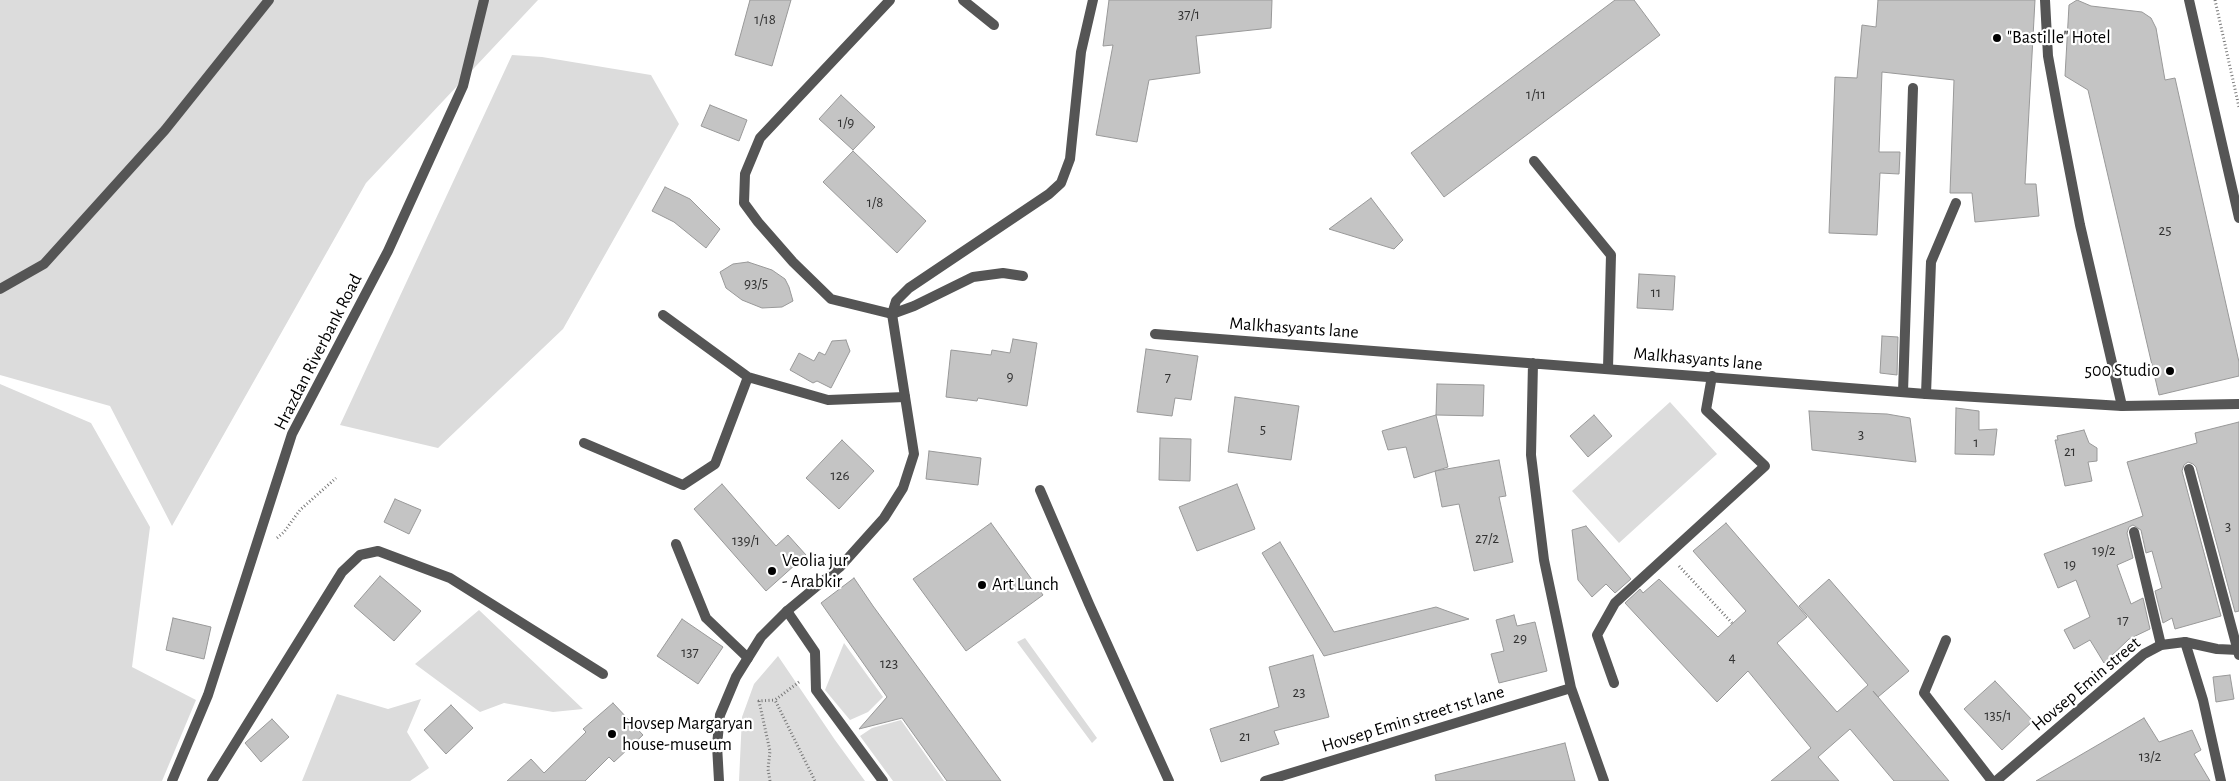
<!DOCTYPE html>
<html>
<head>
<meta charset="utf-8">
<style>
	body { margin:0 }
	canvas { display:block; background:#fff }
</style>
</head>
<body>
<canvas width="2239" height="781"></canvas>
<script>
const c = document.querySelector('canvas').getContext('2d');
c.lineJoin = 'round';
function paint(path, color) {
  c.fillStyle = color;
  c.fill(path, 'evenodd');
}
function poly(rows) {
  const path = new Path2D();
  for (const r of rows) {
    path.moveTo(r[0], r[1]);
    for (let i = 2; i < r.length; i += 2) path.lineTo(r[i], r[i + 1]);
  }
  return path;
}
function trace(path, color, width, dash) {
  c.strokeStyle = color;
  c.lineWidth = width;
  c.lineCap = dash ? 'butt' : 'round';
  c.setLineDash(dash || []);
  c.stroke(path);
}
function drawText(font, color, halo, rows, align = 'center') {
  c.font = font + ' "Alegreya Sans",sans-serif';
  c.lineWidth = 4.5;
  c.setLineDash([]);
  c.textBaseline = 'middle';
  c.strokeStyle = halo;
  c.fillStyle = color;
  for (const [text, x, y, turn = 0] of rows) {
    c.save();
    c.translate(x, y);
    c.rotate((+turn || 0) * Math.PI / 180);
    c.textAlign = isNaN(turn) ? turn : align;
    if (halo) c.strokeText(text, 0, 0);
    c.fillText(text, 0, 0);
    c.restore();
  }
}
paint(poly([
	[0,0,538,0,366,183,172,526,110,406,0,375],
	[512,55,542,57,651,75,679,124,563,329,438,448,340,425],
	[0,384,91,423,150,527,132,667,196,700,162,781,0,781],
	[1670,402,1717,454,1619,543,1572,491],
	[479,610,583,709,553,712,504,703,480,712,415,664],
	[1025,638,1097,738,1092,743,1017,642],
	[844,643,883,697,868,712,850,720,825,690],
	[778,656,835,740,865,781,739,781,742,717,754,684],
	[337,694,388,709,421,699,407,732,429,768,410,781,302,781],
	[901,720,944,781,893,781,860,736,872,728]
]), '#dcdcdc');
const building = poly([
	[750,0,791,0,772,66,735,55,750,0],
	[1109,0,1272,0,1271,28,1196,36,1200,73,1149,80,1137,142,1096,135,1113,45,1103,46,1109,0],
	[1615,0,1634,0,1660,35,1444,197,1411,153,1615,0],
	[1878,0,2035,0,2025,184,2036,184,2039,216,1975,222,1972,193,1950,193,1954,80,1882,72,1879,152,1900,152,1899,174,1880,173,1877,235,1829,233,1835,77,1857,78,1862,25,1876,27,1878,0],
	[2077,0,2091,6,2142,12,2151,18,2156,28,2165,80,2175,78,2239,362,2239,376,2159,395,2088,90,2065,76,2069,5,2077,0],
	[841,95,875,127,853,150,819,119,841,95],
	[710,105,747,120,739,141,701,126,710,105],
	[853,151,926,221,897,253,823,182,853,151],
	[665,187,690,199,720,229,706,248,674,222,652,211,665,187],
	[1371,198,1403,240,1394,249,1329,229,1371,198],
	[748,262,772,270,785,279,789,287,793,301,782,307,762,308,742,300,726,288,720,272,733,264,748,262],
	[1639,274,1675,276,1673,310,1637,308,1639,274],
	[1882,336,1898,337,1897,375,1880,373,1882,336],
	[1013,339,1037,343,1027,406,978,398,977,401,946,397,951,350,991,355,992,350,1010,353,1013,339],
	[846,340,850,351,831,388,817,381,813,383,790,370,799,353,814,361,819,352,825,355,832,341,846,340],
	[1146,349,1198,356,1191,400,1175,398,1172,416,1137,412,1146,349],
	[1437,384,1484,385,1483,416,1436,415,1437,384],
	[1235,397,1299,406,1291,460,1228,452,1235,397],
	[1956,408,1979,411,1979,430,1997,429,1994,455,1955,454,1956,408],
	[1809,411,1887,414,1910,418,1916,462,1812,450,1809,411],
	[1436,415,1448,467,1414,478,1406,447,1388,450,1382,431,1436,415],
	[1594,415,1612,436,1588,457,1570,436,1594,415],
	[2239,422,2239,611,2235,612,2196,467,2193,464,2188,462,2184,465,2182,471,2221,616,2175,629,2172,618,2163,623,2155,591,2162,588,2152,551,2146,553,2141,530,2133,525,2129,527,2127,533,2133,558,2117,565,2131,604,2143,598,2150,629,2129,639,2104,663,2090,640,2074,649,2064,630,2090,617,2076,580,2058,588,2044,554,2143,516,2127,462,2197,443,2195,433,2239,422],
	[2084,430,2089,443,2097,448,2097,461,2088,462,2092,481,2065,486,2055,440,2058,440,2057,436,2084,430],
	[1160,438,1191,439,1190,481,1159,480,1160,438],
	[842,440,874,471,839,509,806,478,842,440],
	[929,451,981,458,978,485,926,479,929,451],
	[1499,460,1506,496,1499,497,1513,562,1474,571,1459,504,1442,507,1435,471,1499,460],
	[722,484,776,546,788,535,806,555,766,591,694,509,722,484],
	[1237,484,1255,529,1197,551,1179,507,1237,484],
	[395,499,421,510,409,534,384,522,395,499],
	[991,523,1043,595,966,651,913,579,991,523],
	[1726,523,1807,617,1777,643,1837,712,1868,685,1799,606,1829,579,1909,671,1878,697,1873,691,1949,781,1894,781,1850,729,1818,757,1839,781,1771,781,1811,748,1748,671,1717,702,1625,603,1640,589,1643,593,1659,579,1718,637,1746,611,1693,551,1726,523],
	[1586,526,1631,579,1615,593,1606,584,1592,597,1578,580,1572,530,1586,526],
	[1280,542,1334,632,1436,607,1469,619,1324,656,1262,553,1280,542],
	[380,576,421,611,394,641,354,606,380,576],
	[854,578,873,606,1001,781,947,781,902,718,859,729,887,697,821,603,854,578],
	[1514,615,1517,626,1535,622,1547,671,1499,683,1491,654,1504,651,1496,620,1514,615],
	[173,618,211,627,204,659,166,650,173,618],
	[682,619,723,647,698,684,657,656,682,619],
	[1313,655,1329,717,1274,731,1279,744,1221,762,1210,729,1279,707,1269,667,1313,655],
	[2230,675,2234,699,2216,702,2213,677,2230,675],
	[1995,681,2033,721,2002,750,1964,709,1995,681],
	[613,703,643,735,614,762,609,757,585,781,507,781,531,759,544,773,586,732,583,729,613,703],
	[451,705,473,728,446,754,424,730,451,705],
	[2144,718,2159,742,2192,730,2201,750,2194,754,2210,781,2036,781,2144,718],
	[272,719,289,737,261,762,245,743,272,719],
	[1565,743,1575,781,1436,781,1435,775,1565,743]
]);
paint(building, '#c4c4c4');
trace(building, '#999', 1);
trace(poly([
	[2215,0,2239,107],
	[277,538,284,532,300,510,336,478],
	[1679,566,1732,623],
	[799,682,775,700,815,781],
	[770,781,768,769,770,751,759,701,775,700]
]), '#777', 3, [1, 2.5]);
trace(poly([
	[890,0,760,138,745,174,744,203,758,222,793,262,831,299,892,314,914,306,973,277,1003,273,1023,276],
	[963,0,994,25],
	[2045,0,2048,56,2059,116,2080,225,2122,406],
	[1534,161,1611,255,1608,368],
	[663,315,748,377,828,400,905,397],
	[1903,392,1913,88],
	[1926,394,1931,262,1956,203],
	[584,443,683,485,715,464,748,377],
	[2189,469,2239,655],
	[2134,532,2161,645],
	[676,544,706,618,748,658],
	[787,611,815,652,816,690,883,781],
	[1946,640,1924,693,1992,781],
	[2185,642,2203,700,2221,781],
	[1614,683,1597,635,1615,603,1765,466,1706,410,1712,376],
	[212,781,342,572,360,555,378,551,450,578,603,674]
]), '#555', 10);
trace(poly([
	[2189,0,2239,218],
	[1155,334,1926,394,2122,406,2239,404],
	[1533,363,1531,455,1544,560,1571,688,1604,781],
	[1040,490,1089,604,1169,781],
	[719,781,717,745,720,715,736,677,761,637,787,611,840,567,884,518,903,488,914,454,892,314,896,301,909,288,1049,194,1061,183,1070,159,1081,52,1093,0],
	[1265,781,1571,688],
	[1996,781,2144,654,2161,645,2185,642,2217,649,2239,650]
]), '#555', 10);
trace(poly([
	[0,289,44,264,165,130,269,0],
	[172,781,208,695,292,434,388,251,463,86,484,0]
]), '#555', 10);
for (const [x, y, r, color] of [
	[1997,38,5,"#000"],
	[2170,371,5,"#000"],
	[772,571,5,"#000"],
	[982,585,5,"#000"],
	[612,734,5,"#000"]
]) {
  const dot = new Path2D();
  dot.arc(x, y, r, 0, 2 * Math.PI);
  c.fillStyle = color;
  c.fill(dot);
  trace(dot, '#fff', 2);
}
drawText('15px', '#313131', null, [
	["37/1",1189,14],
	["1/18",765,19],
	["1/11",1536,94],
	["1/9",846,122],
	["1/8",875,202],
	["25",2165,230],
	["93/5",756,283],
	["11",1656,292],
	["9",1010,376],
	["7",1168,377],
	["5",1263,429],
	["3",1861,434],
	["1",1976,442],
	["21",2070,451],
	["126",840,475],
	["3",2228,526],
	["27/2",1487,538],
	["139/1",746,540],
	["19/2",2104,550],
	["19",2070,564],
	["17",2123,620],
	["29",1520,638],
	["137",690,652],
	["4",1732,657],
	["123",889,663],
	["23",1299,692],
	["135/1",1998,715],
	["21",1245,736],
	["13/2",2150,756]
]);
drawText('18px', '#000', '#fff', [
	["\"Bastille\" Hotel",2007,38],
	["500 Studio",2160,371,"right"],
	["Veolia jur",782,561],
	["- Arabkir",782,582],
	["Art Lunch",992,585],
	["Hovsep Margaryan",622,724],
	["house-museum",622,745]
], 'left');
drawText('18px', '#000', '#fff', [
	["Malkhasyants lane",1294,328,4],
	["Hrazdan Riverbank Road",318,352,-63],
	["Malkhasyants lane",1698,359,5],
	["Hovsep Emin street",2086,684,-40],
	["Hovsep Emin street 1st lane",1413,719,-17]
]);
</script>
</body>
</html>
